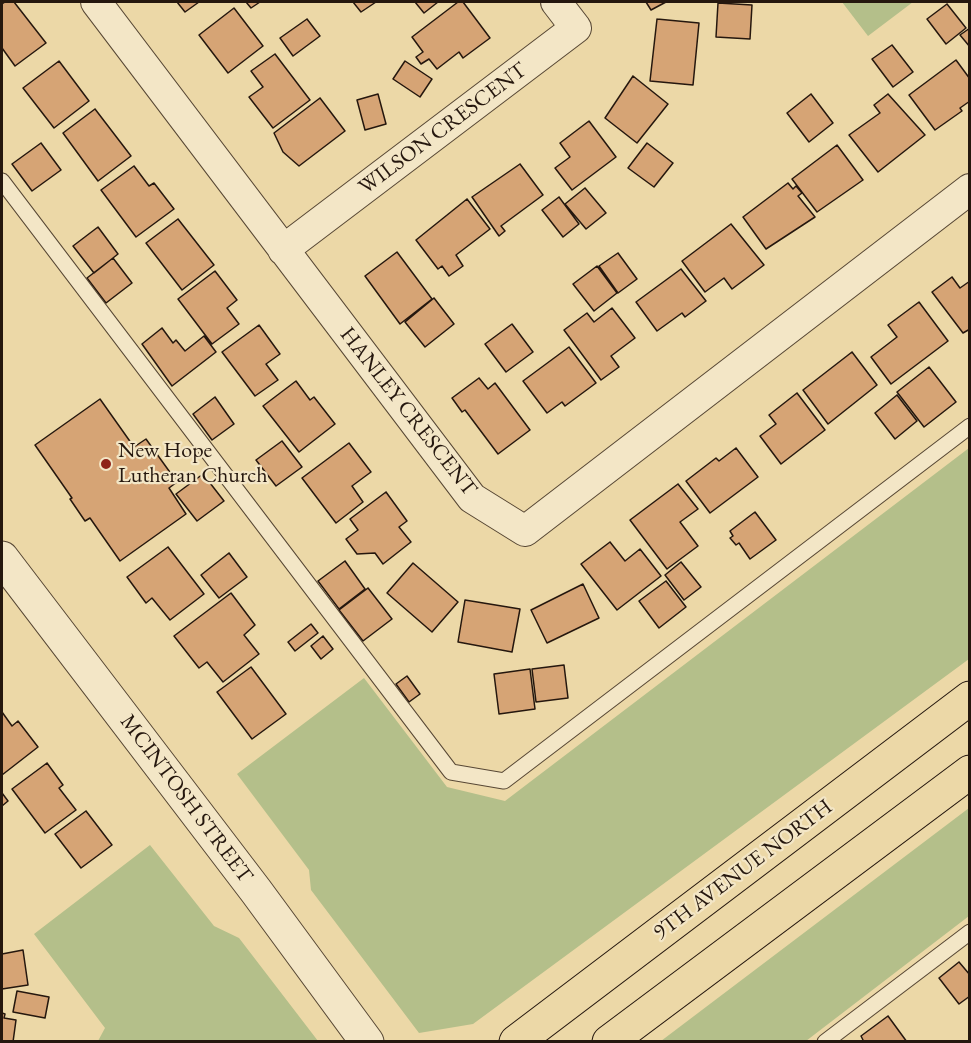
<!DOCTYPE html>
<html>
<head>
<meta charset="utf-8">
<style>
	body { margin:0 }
	#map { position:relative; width:971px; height:1043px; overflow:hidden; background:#ecd8a7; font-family:"EB Garamond",serif }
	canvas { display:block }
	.frame { position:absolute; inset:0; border:3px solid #25170e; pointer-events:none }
</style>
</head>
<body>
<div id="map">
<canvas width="971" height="1043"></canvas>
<div class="frame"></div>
</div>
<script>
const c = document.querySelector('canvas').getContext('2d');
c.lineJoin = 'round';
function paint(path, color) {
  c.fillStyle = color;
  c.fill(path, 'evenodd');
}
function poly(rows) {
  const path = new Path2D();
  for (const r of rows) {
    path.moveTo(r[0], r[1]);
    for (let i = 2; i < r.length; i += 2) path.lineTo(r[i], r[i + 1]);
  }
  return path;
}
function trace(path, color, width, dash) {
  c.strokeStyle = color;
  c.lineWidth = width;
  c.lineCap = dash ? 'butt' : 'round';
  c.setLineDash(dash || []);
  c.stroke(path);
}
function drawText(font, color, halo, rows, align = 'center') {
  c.font = font + ' "EB Garamond",serif';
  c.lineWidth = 4.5;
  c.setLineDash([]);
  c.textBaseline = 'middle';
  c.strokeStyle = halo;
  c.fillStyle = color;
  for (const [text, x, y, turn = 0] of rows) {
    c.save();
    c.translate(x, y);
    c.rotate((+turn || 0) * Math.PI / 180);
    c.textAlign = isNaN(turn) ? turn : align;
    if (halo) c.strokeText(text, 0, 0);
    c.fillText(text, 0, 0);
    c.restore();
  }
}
paint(poly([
	[842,2,913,2,868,36],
	[969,448,969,659,473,1024,419,1033,311,890,309,870,237,774,364,678,447,787,505,801],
	[969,808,969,916,806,1041,661,1041],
	[150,845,214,926,239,938,318,1041,98,1041,105,1028,34,934]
]), '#b4bf8a');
const building = poly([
	[5,2,14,2,46,43,15,66,2,48,2,4,5,2],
	[177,2,199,2,185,12,177,2],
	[246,2,260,2,251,8,246,2],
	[353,2,376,2,361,12,353,2],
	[415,2,438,2,424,13,415,2],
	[458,2,463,2,490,38,463,58,459,52,437,69,429,59,421,64,416,57,423,52,412,37,458,2],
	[646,2,666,2,651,10,646,2],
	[718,3,752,5,750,39,716,37,718,3],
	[947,4,966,28,946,44,927,19,947,4],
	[234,8,263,46,228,73,199,35,234,8],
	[307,19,320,36,293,56,280,38,307,19],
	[657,19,699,23,693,85,650,81,657,19],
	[970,28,970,47,960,35,970,28],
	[892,45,913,72,893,87,872,59,892,45],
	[275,54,310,100,273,128,249,97,263,87,251,71,275,54],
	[956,60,970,79,970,101,960,108,962,111,935,130,909,95,956,60],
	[59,61,89,101,54,128,23,88,59,61],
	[405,61,432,79,420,97,393,79,405,61],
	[633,76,668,104,637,143,605,118,633,76],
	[378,94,386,124,365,130,357,100,378,94],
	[811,94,833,123,809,142,787,113,811,94],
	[888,94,925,135,878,172,849,135,880,113,874,105,888,94],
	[320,98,345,131,299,166,283,152,274,133,320,98],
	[95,109,131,156,98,181,63,133,95,109],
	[589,121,616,157,572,190,555,168,570,157,560,143,589,121],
	[41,143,61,170,32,191,12,164,41,143],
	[647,143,673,163,654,187,628,168,647,143],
	[837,145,863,180,817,212,792,179,837,145],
	[520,164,543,195,501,226,505,231,499,236,472,197,520,164],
	[134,166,149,186,154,183,174,209,136,237,101,190,134,166],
	[788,183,793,189,796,186,802,193,798,196,815,217,766,249,743,217,788,183],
	[585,188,606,213,586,229,565,204,585,188],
	[559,197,579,224,563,237,542,210,559,197],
	[467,199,490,229,456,255,463,266,449,276,442,266,438,269,416,240,467,199],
	[178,219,214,265,182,290,146,243,178,219],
	[731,224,764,265,732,289,724,278,705,292,682,261,731,224],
	[98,227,118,254,94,273,73,246,98,227],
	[397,252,432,299,400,324,365,276,397,252],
	[618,253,637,279,618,293,599,266,618,253],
	[113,258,132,283,106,303,87,278,113,258],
	[597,266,617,293,594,311,573,284,597,266],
	[681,269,706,301,685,317,682,313,657,331,636,302,681,269],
	[215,271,237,300,227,308,239,324,212,344,178,299,215,271],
	[952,277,960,288,970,281,970,329,963,333,932,292,952,277],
	[434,298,454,324,425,347,405,322,434,298],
	[919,302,948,341,891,384,871,357,897,337,888,325,919,302],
	[612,308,635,338,611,356,619,367,601,380,564,330,587,313,594,322,612,308],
	[512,324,533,352,506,372,485,344,512,324],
	[259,325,280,354,266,364,278,380,255,396,222,352,259,325],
	[162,328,173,343,176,340,185,351,204,336,216,352,172,386,142,344,162,328],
	[569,347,596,383,565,406,562,402,547,413,523,381,569,347],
	[852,352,877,385,828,424,803,390,852,352],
	[929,367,956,402,924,427,897,392,929,367],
	[479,378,488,389,495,383,530,430,498,454,465,410,462,412,452,398,479,378],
	[296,381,310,400,314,397,335,424,299,452,263,406,296,381],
	[797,393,825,430,781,464,760,436,776,424,769,415,797,393],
	[897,395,917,421,895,439,875,413,897,395],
	[215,397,234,424,212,440,193,414,215,397],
	[100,399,134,447,146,439,177,482,169,488,186,514,120,561,90,518,85,521,70,499,72,498,35,445,100,399],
	[282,441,302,467,276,486,256,460,282,441],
	[349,443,371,472,352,486,363,502,336,523,302,478,349,443],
	[736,448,758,477,710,513,686,481,716,458,719,461,736,448],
	[203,474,224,501,197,521,176,494,203,474],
	[678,484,698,509,680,522,698,546,667,569,630,520,678,484],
	[386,492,407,521,399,527,411,542,383,564,375,553,357,554,346,539,358,530,350,519,386,492],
	[755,512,776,540,750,559,739,543,736,545,730,538,733,536,730,531,755,512],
	[610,542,625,561,640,549,661,576,617,610,581,564,610,542],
	[168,547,204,594,170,620,152,598,146,603,127,577,168,547],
	[229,553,247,577,219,598,201,575,229,553],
	[345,561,365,589,339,609,318,581,345,561],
	[681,562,701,587,684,600,665,575,681,562],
	[413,563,458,602,432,632,387,593,413,563],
	[666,581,686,607,659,628,639,601,666,581],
	[583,584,599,618,547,643,531,610,583,584],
	[368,588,392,619,363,641,339,610,368,588],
	[231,593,255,625,244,635,259,654,223,682,207,662,199,668,174,636,231,593],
	[465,600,520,609,512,652,458,642,465,600],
	[311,624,318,633,295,651,288,642,311,624],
	[323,636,333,649,321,659,311,646,323,636],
	[564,665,568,698,536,702,532,669,564,665],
	[251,667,286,714,252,739,217,692,251,667],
	[530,669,535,709,499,714,494,674,530,669],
	[407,676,420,694,409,702,396,684,407,676],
	[2,712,12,726,18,721,38,747,2,775,2,712],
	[47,763,63,785,59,788,76,810,45,833,12,789,47,763],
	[2,793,8,801,2,806,2,793],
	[86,811,112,845,81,868,55,834,86,811],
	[23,950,28,985,2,989,2,954,23,950],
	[959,962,970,975,970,996,959,1004,939,978,959,962],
	[17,991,49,997,45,1018,13,1012,17,991],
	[2,1013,5,1014,4,1018,16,1020,13,1042,2,1042,2,1013],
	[888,1016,907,1042,864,1042,861,1036,888,1016]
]);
paint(building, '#d6a475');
trace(building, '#25170e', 1.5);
const service = poly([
	[2,181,451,772,504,781,970,426],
	[825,1042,970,932]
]);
const minor = poly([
	[96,2,472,498,525,531,970,189],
	[283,250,576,28,556,2]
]);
const tertiary = poly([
	[2,558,256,891,367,1042]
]);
const primary = poly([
	[516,1042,970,698],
	[609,1042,970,772]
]);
trace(service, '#574734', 17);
trace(minor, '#574734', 32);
trace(tertiary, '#574734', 35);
trace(primary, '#25170e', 35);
trace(service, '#f3e6c6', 15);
trace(minor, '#f3e6c6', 30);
trace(tertiary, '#f3e6c6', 33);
trace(primary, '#ecd8a7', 33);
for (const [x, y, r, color] of [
	[106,464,6,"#8f2418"]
]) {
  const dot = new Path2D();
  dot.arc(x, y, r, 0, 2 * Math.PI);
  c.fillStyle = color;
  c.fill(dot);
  trace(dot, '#f3e6c6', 2);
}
drawText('22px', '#25170e', '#f3e6c6', [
	["WILSON CRESCENT",443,129,-37],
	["HANLEY CRESCENT",408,412,52],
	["MCINTOSH STREET",186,799,53],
	["9TH AVENUE NORTH",743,870,-37]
]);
drawText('22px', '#25170e', '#f3e6c6', [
	["New Hope",118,451],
	["Lutheran Church",118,476]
], 'left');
</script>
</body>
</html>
